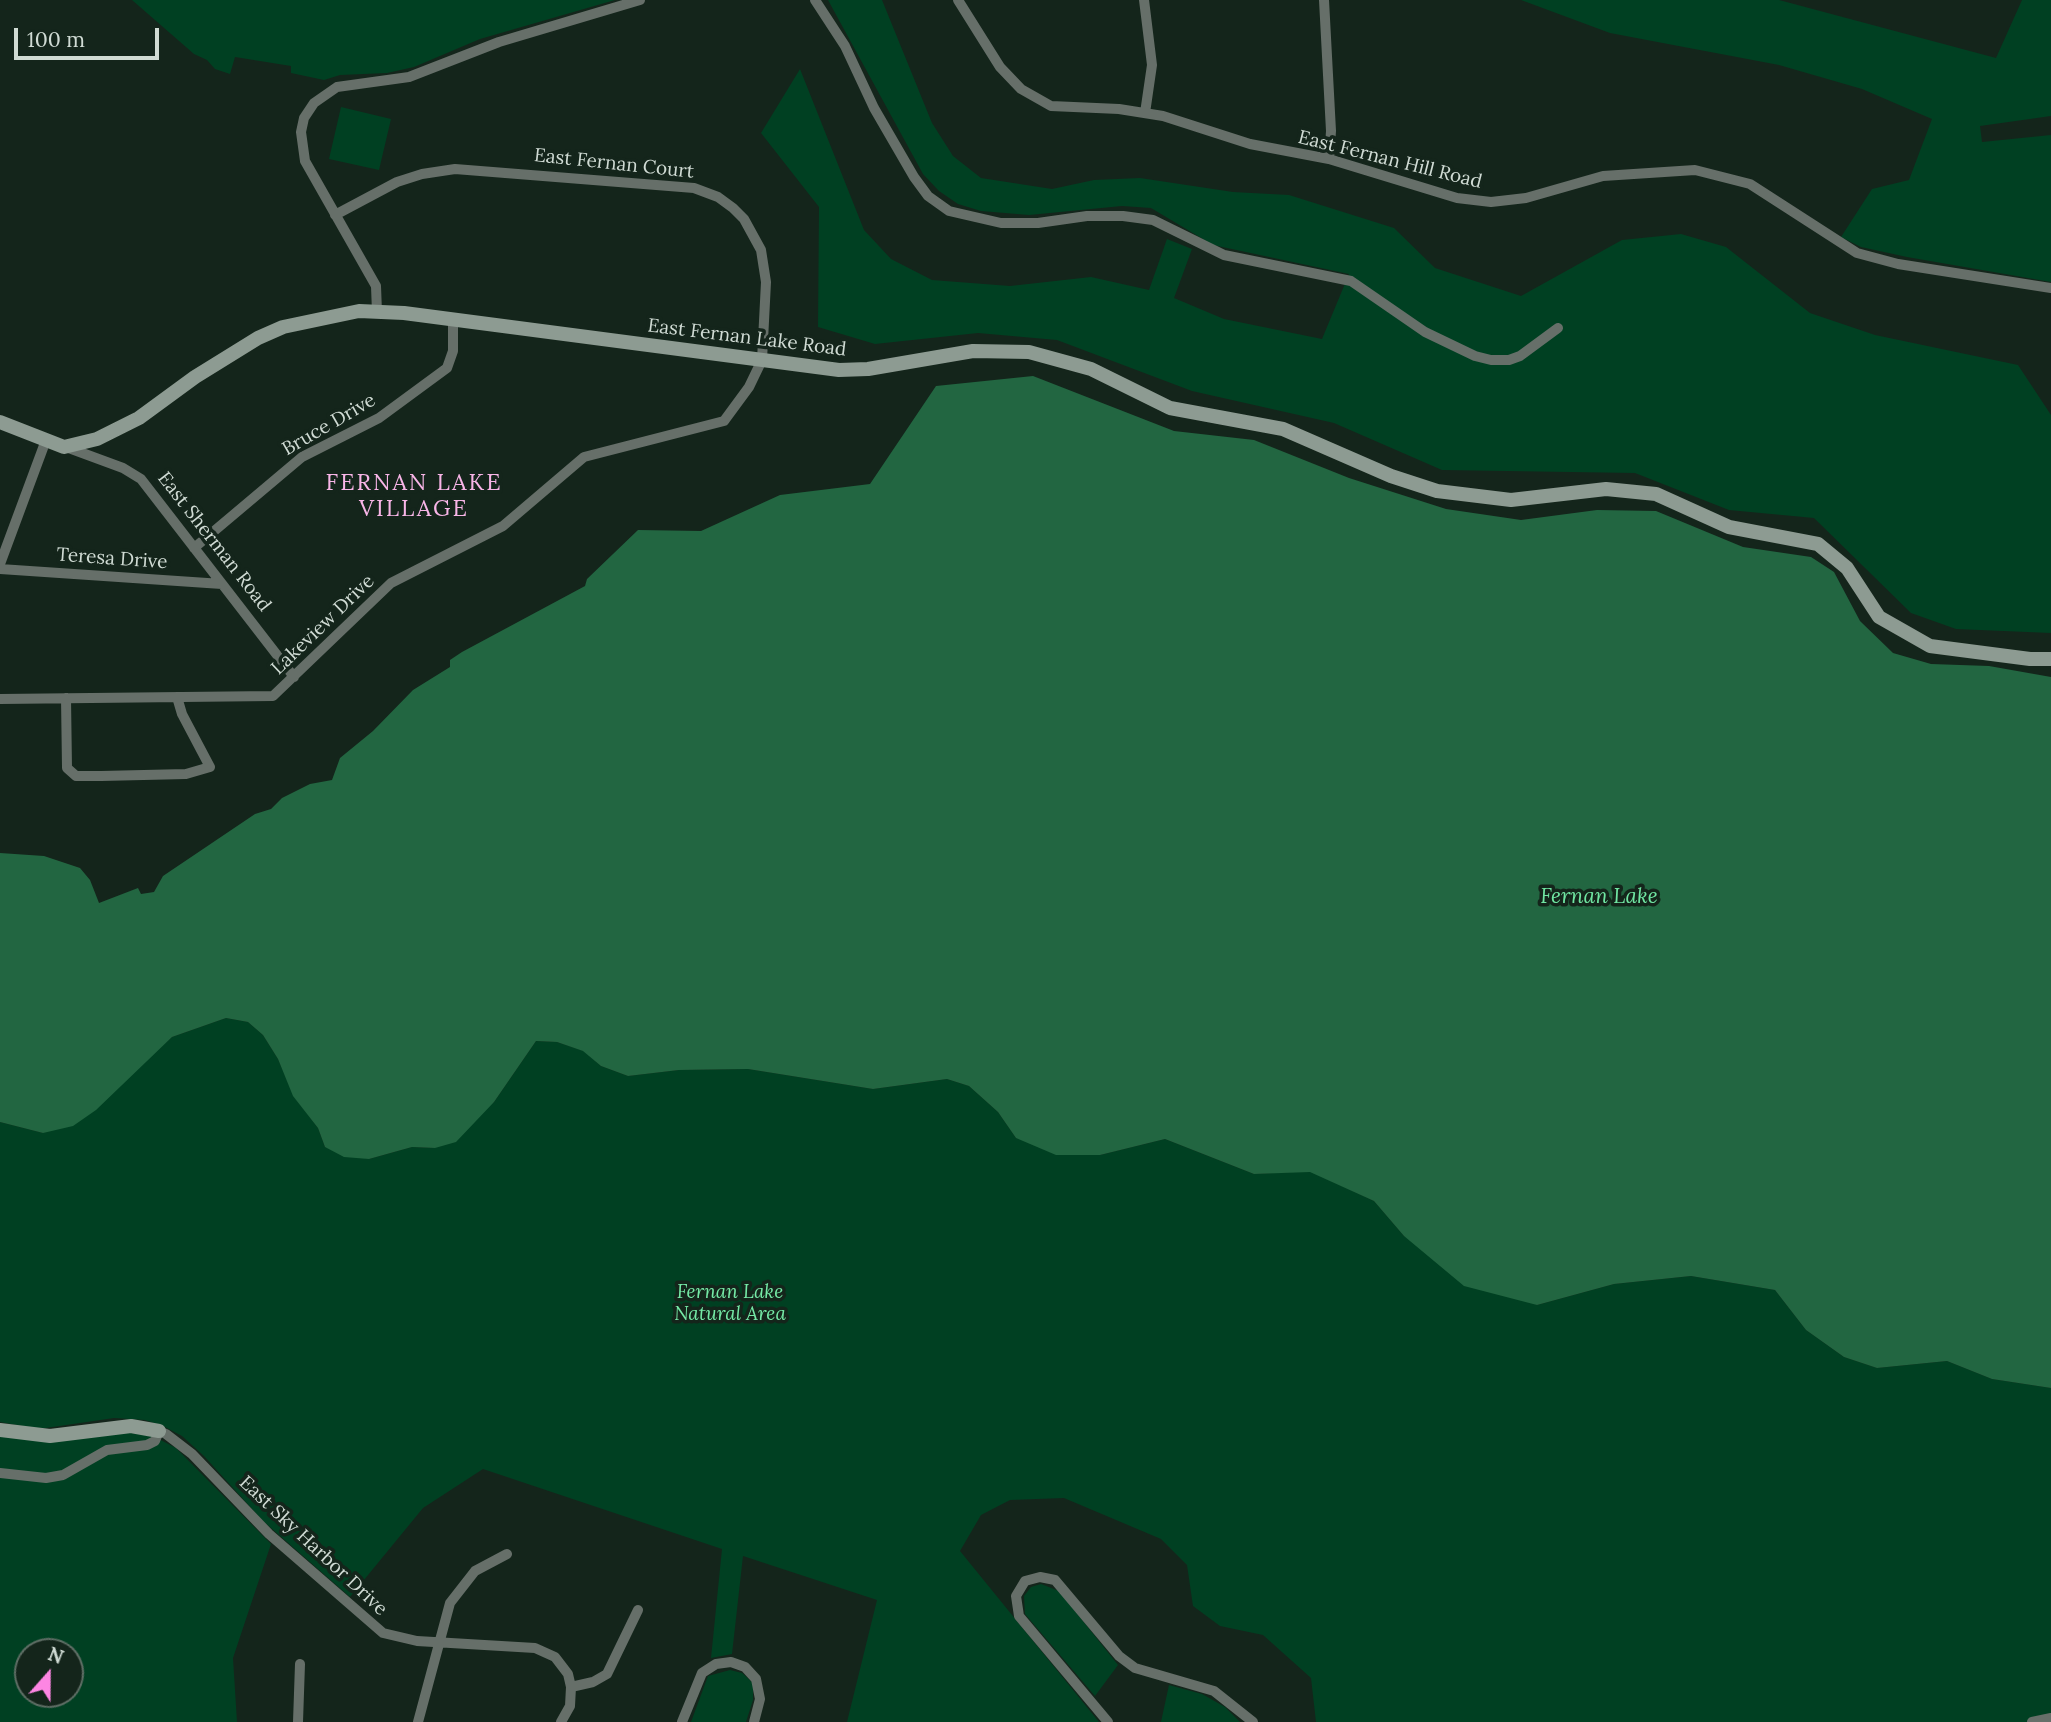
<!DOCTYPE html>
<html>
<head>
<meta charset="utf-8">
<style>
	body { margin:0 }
	#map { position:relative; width:2051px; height:1722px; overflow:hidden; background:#14251b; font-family:Lora,serif }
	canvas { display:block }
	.north { position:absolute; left:14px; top:1638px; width:70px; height:70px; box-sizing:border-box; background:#14251b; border:2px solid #5f6e65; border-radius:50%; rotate:21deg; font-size:19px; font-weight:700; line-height:28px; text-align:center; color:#d0dbd4 }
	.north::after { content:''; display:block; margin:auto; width:24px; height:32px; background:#fd86e3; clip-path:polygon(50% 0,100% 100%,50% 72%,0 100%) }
	.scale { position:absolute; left:14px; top:28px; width:145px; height:32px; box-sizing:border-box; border:4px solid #d0dbd4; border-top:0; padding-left:9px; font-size:21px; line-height:24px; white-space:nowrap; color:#d0dbd4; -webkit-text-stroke:5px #14251b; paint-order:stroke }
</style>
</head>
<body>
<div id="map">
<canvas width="2051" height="1722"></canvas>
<div class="north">N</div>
<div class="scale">100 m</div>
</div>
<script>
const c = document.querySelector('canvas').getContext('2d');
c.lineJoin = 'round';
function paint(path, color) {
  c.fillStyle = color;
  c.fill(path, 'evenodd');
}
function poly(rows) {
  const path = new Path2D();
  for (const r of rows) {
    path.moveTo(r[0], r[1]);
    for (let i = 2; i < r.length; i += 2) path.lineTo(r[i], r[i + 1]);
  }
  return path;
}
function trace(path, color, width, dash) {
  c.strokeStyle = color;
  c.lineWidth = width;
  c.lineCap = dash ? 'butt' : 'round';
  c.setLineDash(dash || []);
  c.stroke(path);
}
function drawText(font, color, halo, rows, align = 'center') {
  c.font = font + ' Lora,serif';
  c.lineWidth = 7;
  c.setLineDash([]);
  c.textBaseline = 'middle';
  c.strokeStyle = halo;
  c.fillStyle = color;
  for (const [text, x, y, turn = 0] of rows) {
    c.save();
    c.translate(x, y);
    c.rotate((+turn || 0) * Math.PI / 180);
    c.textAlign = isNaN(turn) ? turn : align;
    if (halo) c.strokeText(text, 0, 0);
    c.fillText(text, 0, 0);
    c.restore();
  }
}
paint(poly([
	[132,0,615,0,480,39,414,67,387,73,340,75,324,80,291,73,291,66,235,57,230,74,215,69,207,60,194,54],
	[828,0,882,0,932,123,953,156,981,178,1052,189,1094,180,1140,178,1233,192,1289,195,1394,228,1435,268,1521,296,1622,240,1681,234,1726,247,1810,313,1875,335,2018,365,2051,415,2051,633,1956,629,1911,613,1814,518,1729,510,1635,473,1442,470,1334,423,1192,391,1057,340,978,333,875,344,818,327,819,207,761,133,800,69,864,230,891,259,932,280,1010,286,1091,277,1149,290,1167,239,1192,249,1174,298,1224,319,1322,339,1349,274,1213,245,1151,208,1122,206,1029,215,981,211,958,204,939,191,923,174],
	[1521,0,1779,0,1996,58,2022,0,2051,0,2051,116,1980,126,1982,142,2051,135,2051,282,1907,257,1861,247,1841,237,1872,189,1909,180,1932,119,1862,89,1779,65,1610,33],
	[341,107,391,119,379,170,329,159],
	[226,1018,248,1022,263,1035,278,1059,294,1096,318,1128,325,1147,369,1159,412,1147,435,1148,494,1102,536,1041,557,1042,584,1051,601,1066,628,1076,679,1070,748,1069,873,1089,947,1079,969,1086,998,1112,1016,1138,1100,1155,1165,1139,1254,1174,1310,1171,1374,1201,1404,1236,1537,1305,1614,1284,1691,1276,1775,1290,1806,1330,1844,1357,1877,1368,1947,1361,1992,1379,2051,1388,2051,1722,1316,1722,1311,1678,1263,1635,1220,1626,1193,1606,1187,1565,1161,1539,1064,1498,1010,1500,981,1515,960,1551,1099,1722,847,1722,877,1600,743,1556,732,1654,711,1658,722,1549,483,1469,423,1508,350,1597,263,1521,204,1456,182,1436,163,1426,145,1420,114,1418,39,1429,0,1422,0,1122,43,1133,144,1062,172,1037],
	[131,1433,153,1436,176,1448,271,1544,233,1658,237,1722,0,1722,0,1435],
	[28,1652,70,1652,70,1694,28,1694],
	[1041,1584,1059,1591,1118,1665,1095,1696,1025,1614,1024,1596,1031,1587],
	[730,1670,742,1673,753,1683,753,1700,746,1722,691,1722,708,1676],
	[1169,1685,1202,1694,1225,1707,1240,1722,1161,1722]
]), '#004022');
paint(poly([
	[1033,376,1174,431,1254,440,1349,478,1446,509,1521,520,1597,510,1656,511,1743,547,1811,557,1834,572,1860,621,1893,653,1931,664,1989,666,2051,677,2051,1388,1992,1379,1947,1361,1877,1368,1844,1357,1806,1330,1775,1290,1691,1276,1614,1284,1537,1305,1464,1286,1404,1236,1374,1201,1310,1172,1254,1174,1165,1139,1100,1155,1056,1155,1016,1138,998,1112,969,1086,947,1079,873,1089,748,1069,679,1070,628,1076,601,1066,583,1051,557,1042,536,1041,494,1102,456,1142,435,1148,412,1147,369,1159,344,1157,325,1147,318,1128,293,1096,278,1059,263,1035,248,1022,226,1018,172,1037,96,1110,73,1126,43,1133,0,1122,0,853,44,856,80,868,90,880,99,903,138,888,141,894,154,892,163,876,255,814,271,809,282,798,310,784,332,780,340,758,373,731,413,690,450,667,450,660,462,652,585,586,587,579,638,530,701,531,780,495,870,484,936,386]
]), '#226641');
trace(poly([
	[815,0,845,46,874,108,914,177,928,196,949,211,1001,223,1038,223,1087,216,1123,216,1153,220,1224,255,1351,281,1425,332,1475,356,1491,360,1509,360,1520,356,1558,328],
	[958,0,1000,67,1021,89,1051,106,1119,109,1163,116,1250,144,1329,159,1457,198,1491,202,1526,198,1603,176,1695,170,1750,184,1857,253,1898,264,2051,288],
	[1144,0,1152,65,1145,113],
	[1324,0,1331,131,1329,159],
	[377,312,376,286,305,161,301,132,304,118,314,103,337,87,409,77,499,42,640,0],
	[66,447,123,468,141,479,294,677],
	[194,548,302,457,379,418,447,368,453,351,453,320],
	[0,564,46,440],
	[0,569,222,584],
	[66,698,67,768,76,776,101,776,186,774,210,767,182,714,177,697],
	[0,699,273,696,391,583,503,526,584,457,724,421,749,387,762,360,766,282,761,250,744,219,733,208,718,197,694,188,455,169,422,174,397,182,335,215],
	[0,1473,46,1478,63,1475,107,1450,147,1445,155,1441,159,1431,166,1434,192,1454,269,1534,383,1633,417,1641,535,1648,555,1657,568,1674,571,1687,570,1706,561,1722],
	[571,1687,593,1682,607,1674,638,1610],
	[298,1722,300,1664],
	[418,1722,450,1603,475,1571,507,1554],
	[682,1722,702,1673,716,1664,731,1662,745,1667,756,1679,760,1699,754,1722],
	[1108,1722,1019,1616,1016,1596,1025,1581,1040,1577,1055,1580,1119,1656,1135,1668,1214,1691,1253,1722],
	[2032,1722,2051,1718]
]), '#666f69', 10);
trace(poly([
	[0,422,64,447,97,439,139,418,195,377,258,338,283,327,359,311,404,313,839,370,868,369,973,351,1029,352,1091,369,1170,408,1283,429,1391,476,1437,491,1511,500,1606,489,1656,494,1729,527,1818,544,1847,568,1879,617,1930,646,2030,659,2051,659],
	[0,1430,50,1436,131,1426,159,1431]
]), '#8d9b92', 14);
drawText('19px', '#d0dbd4', '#14251b', [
	["East Fernan Hill Road",1390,160,14],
	["East Fernan Court",614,164,6],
	["East Fernan Lake Road",747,338,7],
	["Bruce Drive",329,425,-30],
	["East Sherman Road",214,542,52],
	["Teresa Drive",112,559,4],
	["Lakeview Drive",323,625,-44],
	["East Sky Harbor Drive",313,1546,43]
]);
drawText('italic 19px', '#75eaa6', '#14251b', [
	["Fernan Lake",730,1293],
	["Natural Area",730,1315]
]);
drawText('italic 21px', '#70e6a2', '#14251b', [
	["Fernan Lake",1599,897]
]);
c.letterSpacing = '2px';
drawText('23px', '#f8b5e7', '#14251b', [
	["FERNAN LAKE",414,483],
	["VILLAGE",414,509]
]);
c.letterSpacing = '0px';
</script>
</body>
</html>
